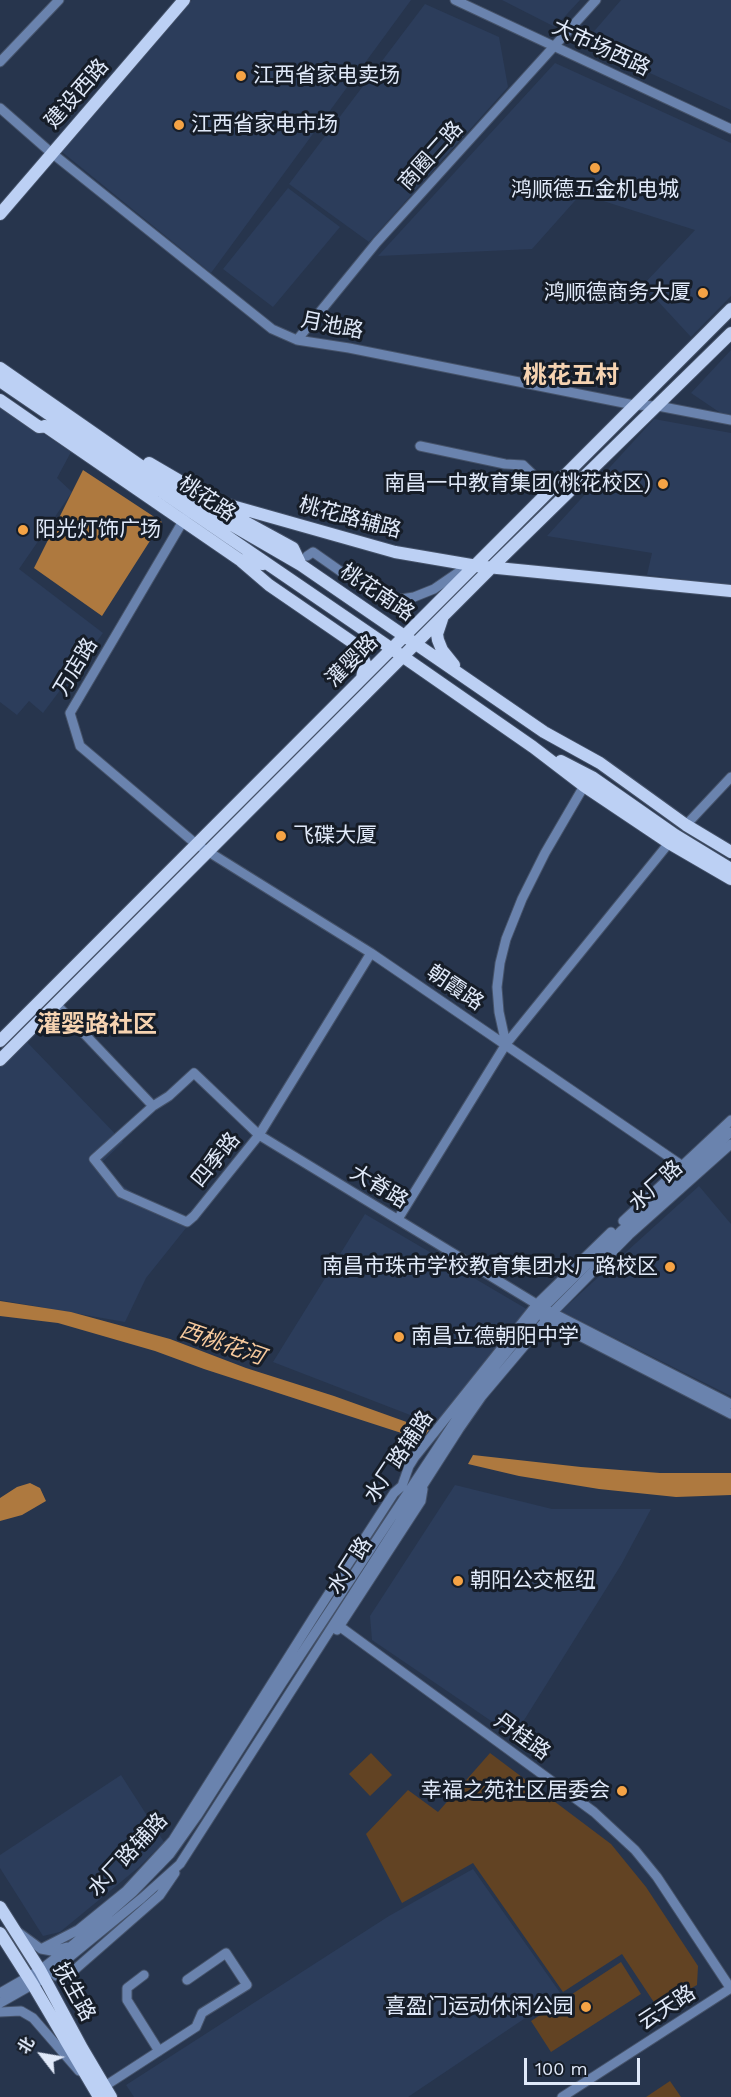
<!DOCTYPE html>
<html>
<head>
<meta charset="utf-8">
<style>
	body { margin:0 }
	#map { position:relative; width:731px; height:2097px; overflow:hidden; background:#27354d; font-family:"Work Sans","Noto Sans SC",sans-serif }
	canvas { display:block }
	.north { position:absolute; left:12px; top:2025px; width:60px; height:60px; -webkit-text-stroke:4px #161d28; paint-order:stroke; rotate:301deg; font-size:16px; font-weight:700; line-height:24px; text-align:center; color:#e0e9f9 }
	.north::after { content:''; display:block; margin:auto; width:21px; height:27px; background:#e0e9f9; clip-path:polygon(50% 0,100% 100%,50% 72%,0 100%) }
	.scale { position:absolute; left:524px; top:2058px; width:116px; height:27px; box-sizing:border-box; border:3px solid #e0e9f9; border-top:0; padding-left:8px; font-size:18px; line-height:21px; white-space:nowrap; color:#e0e9f9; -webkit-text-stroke:4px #161d28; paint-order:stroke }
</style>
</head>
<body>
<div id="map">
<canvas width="731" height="2097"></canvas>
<div class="north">北</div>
<div class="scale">100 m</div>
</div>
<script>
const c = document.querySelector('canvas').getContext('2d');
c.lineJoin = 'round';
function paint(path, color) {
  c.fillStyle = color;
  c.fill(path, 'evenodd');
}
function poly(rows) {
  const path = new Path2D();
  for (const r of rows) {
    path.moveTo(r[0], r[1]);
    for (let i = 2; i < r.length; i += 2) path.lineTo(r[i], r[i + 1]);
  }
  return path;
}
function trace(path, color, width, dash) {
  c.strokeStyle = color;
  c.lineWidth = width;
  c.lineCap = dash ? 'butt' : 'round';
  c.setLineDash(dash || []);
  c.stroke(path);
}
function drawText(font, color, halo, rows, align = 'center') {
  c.font = font + ' "Work Sans","Noto Sans SC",sans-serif';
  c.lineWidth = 6;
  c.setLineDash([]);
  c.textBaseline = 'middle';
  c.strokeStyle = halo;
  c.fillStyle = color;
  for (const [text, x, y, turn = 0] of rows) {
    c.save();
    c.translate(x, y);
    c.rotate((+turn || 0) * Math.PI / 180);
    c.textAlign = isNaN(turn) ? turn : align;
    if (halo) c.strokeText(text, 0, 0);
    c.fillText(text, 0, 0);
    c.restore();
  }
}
paint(poly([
	[192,0,411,0,211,273,61,151],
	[502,0,580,0,555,27],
	[621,0,731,0,731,110,584,43],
	[425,4,499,37,508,87,369,242,289,184],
	[555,63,731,143,731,296,691,337,643,285,695,230,581,194,532,249,378,256],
	[288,188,340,227,273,307,223,269],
	[731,350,731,415,722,414,691,393],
	[0,405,71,452,57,478,72,492,19,569,103,633,43,713,29,701,17,715,0,702],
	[654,419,731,433,731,585,647,575,652,553,547,536],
	[26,1041,123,1142,96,1168,186,1228,146,1278,125,1322,0,1300,0,1067],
	[699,1186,731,1224,731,1396,561,1311],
	[365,1214,530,1311,436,1425,273,1362],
	[455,1485,552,1509,651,1509,621,1565,521,1725,503,1729,372,1640,370,1616],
	[121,1775,164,1842,139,1867,60,1932,43,1936,0,1868,0,1855],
	[473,1869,561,1994,408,2097,134,2097,126,2085,389,1916]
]), '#2c3d5b');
paint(poly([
	[371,1753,392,1775,370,1796,349,1774],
	[490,1753,611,1844,646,1887,698,1966,697,1985,657,2007,622,1954,563,1992,473,1863,402,1903,366,1834,408,1790,438,1812],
	[621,1962,641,1994,551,2052,531,2021],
	[670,2081,681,2097,646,2097]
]), '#624323');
paint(poly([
	[83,470,162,522,102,616,34,568],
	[0,1301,71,1312,170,1339,246,1368,334,1396,429,1430,423,1440,204,1369,155,1351,58,1323,0,1316],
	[473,1455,581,1467,660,1473,731,1473,731,1495,676,1497,599,1489,519,1476,468,1464],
	[30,1483,40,1488,46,1501,22,1515,0,1521,0,1498,17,1487]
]), '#ae793f');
const minor = poly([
	[455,0,731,129],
	[0,62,59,0],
	[0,108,48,150,272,329,297,340,349,348,634,405,658,406,731,420],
	[297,340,377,242,596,0],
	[420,446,505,464,523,465,550,491],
	[186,516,70,713,80,746,196,844,371,953,684,1167],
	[307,556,313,552,377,597,388,601,414,597,434,589,469,565],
	[686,825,731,777],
	[56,1004,153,1106,169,1096,194,1073,259,1135,543,1308,731,1404],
	[506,1044,499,1012,497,987,500,963,506,939,522,899,545,853,584,786],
	[153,1106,94,1159,121,1193,187,1222,194,1216,259,1135,371,953],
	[398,1219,506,1044,669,843],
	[623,1221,731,1120],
	[543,1317,731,1414],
	[335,1623,594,1812,635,1850,657,1877,731,1989],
	[337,1630,421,1501,423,1489],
	[18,1932,41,1949,52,1951,67,1947],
	[41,1949,78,1930,126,1891,173,1840,315,1615,394,1493,402,1486,409,1466,414,1458,537,1304,611,1232],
	[144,1975,127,1988,127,2000,159,2051],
	[56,1976,72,1972,160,1895,175,1873],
	[0,1993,40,1970,75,1943,133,1892,170,1854,197,1816,282,1683,475,1391,543,1308,622,1230,731,1132],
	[0,2003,44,1978,142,1898,180,1864,459,1429,482,1396,552,1313,629,1235,731,1144],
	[0,2012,21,2011,33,2018,79,2071],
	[105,2086,196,2027,202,2013,247,1985,226,1953,187,1980],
	[562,2097,731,1988]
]);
const major = poly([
	[0,214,184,0],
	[0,368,194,503,301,565,544,732,600,763,686,825,731,852],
	[0,381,392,649,533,747,584,786,669,843,731,879],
	[0,400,39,427,50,426],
	[45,426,240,560,263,564],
	[149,463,185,484,225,504,395,552,477,566,731,591],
	[216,506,293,548,301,565],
	[241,561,269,585,352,642,360,651,365,663,362,678],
	[442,619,437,634,438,640,442,650,454,665],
	[561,761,592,777,675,835,731,869],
	[0,1041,731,309],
	[0,1060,492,567,731,333],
	[0,1907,40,1970,82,2048,111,2097],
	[0,1933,33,1985,99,2097]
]);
trace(minor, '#455269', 11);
trace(major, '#455269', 14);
trace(minor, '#6a83ae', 9);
trace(major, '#bcd0f4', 12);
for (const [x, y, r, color] of [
	[241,76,6,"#f5a345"],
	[179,125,6,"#f5a345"],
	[595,168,6,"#f5a345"],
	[703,293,6,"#f5a345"],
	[663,484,6,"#f5a345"],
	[23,530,6,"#f5a345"],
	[281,836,6,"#f5a345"],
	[670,1267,6,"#f5a345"],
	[399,1337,6,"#f5a345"],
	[458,1581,6,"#f5a345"],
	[622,1791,6,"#f5a345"],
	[586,2007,6,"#f5a345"]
]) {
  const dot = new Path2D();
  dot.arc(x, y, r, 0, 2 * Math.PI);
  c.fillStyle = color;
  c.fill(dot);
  trace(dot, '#161d28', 2);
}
drawText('21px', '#e0e9f9', '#161d28', [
	["大市场西路",601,48,25],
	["建设西路",77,94,-49],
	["商圈二路",431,156,-48],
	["月池路",332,326,11],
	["桃花路",207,499,34],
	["桃花路辅路",350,518,15],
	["桃花南路",377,593,34],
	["灌婴路",352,661,-45],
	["万店路",76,667,-59],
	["朝霞路",455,988,34],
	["四季路",216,1160,-51],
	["水厂路",656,1186,-42],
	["大脊路",379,1187,31],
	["水厂路辅路",399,1457,-56],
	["水厂路",350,1566,-57],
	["丹桂路",522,1737,36],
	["水厂路辅路",128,1855,-47],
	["抚生路",74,1992,61],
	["云天路",667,2008,-33]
]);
drawText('21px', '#e0e9f9', '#161d28', [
	["江西省家电卖场",253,76],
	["江西省家电市场",191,125],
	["鸿顺德五金机电城",595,190,"center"],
	["鸿顺德商务大厦",691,293,"right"],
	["南昌一中教育集团(桃花校区)",651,484,"right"],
	["阳光灯饰广场",35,530],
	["飞碟大厦",293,836],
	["南昌市珠市学校教育集团水厂路校区",658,1267,"right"],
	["南昌立德朝阳中学",411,1337],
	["朝阳公交枢纽",470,1581],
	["幸福之苑社区居委会",610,1791,"right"],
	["喜盈门运动休闲公园",574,2007,"right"]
], 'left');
drawText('italic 22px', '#f6c99d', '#161d28', [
	["西桃花河",222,1344,19]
]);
drawText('bold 24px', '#f6d3b1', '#161d28', [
	["桃花五村",571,376],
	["灌婴路社区",97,1025]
]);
</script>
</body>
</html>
